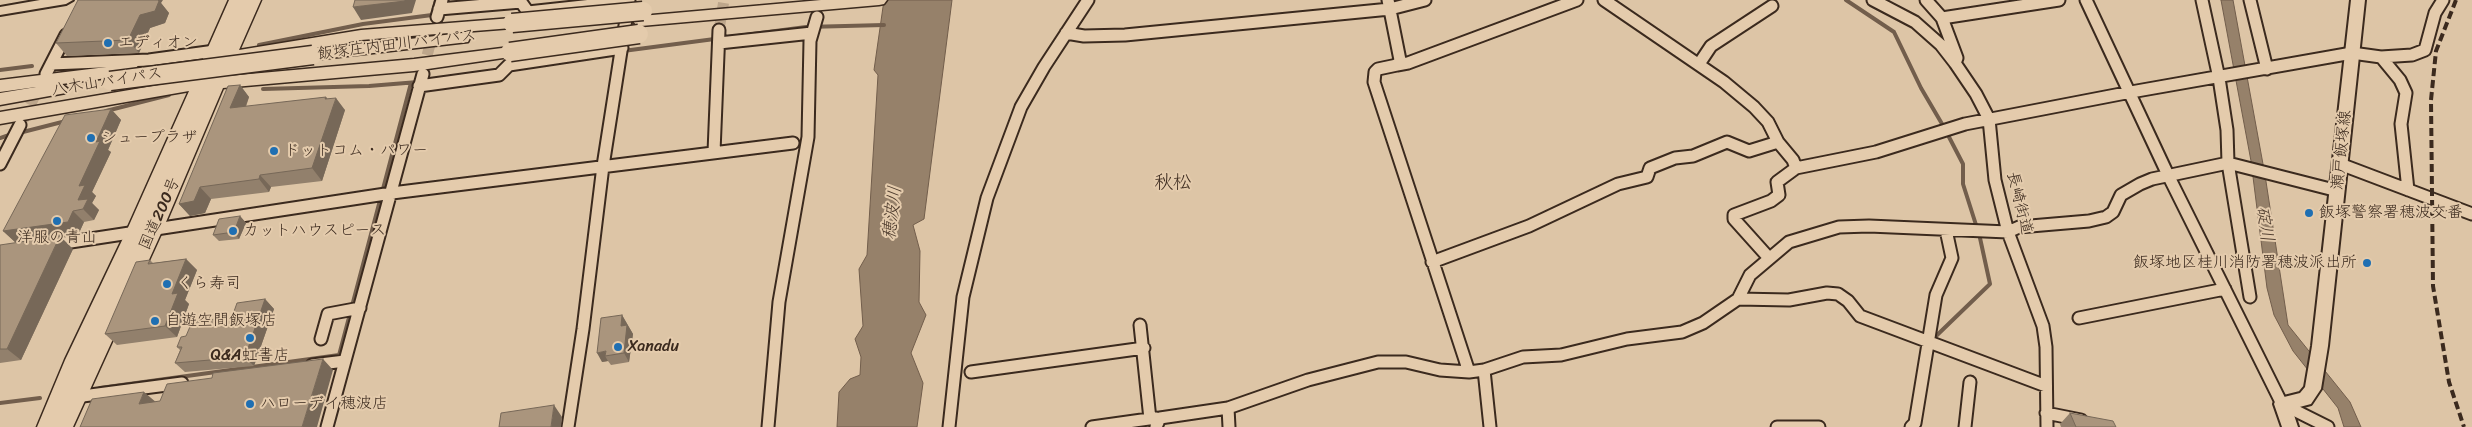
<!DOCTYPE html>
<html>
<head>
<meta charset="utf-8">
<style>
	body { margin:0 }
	canvas { display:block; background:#ddc5a6 }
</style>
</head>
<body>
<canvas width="2472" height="427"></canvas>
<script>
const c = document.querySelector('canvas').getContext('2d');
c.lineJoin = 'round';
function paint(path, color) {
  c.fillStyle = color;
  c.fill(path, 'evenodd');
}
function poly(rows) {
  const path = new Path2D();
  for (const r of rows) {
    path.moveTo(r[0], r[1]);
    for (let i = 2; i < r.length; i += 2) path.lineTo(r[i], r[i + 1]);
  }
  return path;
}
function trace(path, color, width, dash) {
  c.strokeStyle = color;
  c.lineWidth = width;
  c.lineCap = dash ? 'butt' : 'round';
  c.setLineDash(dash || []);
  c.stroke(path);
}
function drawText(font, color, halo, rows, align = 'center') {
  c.font = font + ' Sriracha,"Klee One",sans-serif';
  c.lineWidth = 4;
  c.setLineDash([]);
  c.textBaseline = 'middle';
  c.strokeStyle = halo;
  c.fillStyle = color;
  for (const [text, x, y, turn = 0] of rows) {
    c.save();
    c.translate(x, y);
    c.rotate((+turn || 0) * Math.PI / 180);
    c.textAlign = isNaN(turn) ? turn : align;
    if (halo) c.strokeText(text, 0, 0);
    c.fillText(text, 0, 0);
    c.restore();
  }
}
const water = poly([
	[884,0,952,0,924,219,913,225,920,251,919,302,926,315,911,353,923,383,917,427,837,427,839,392,850,379,860,375,861,357,855,339,863,326,859,269,867,255,878,75,874,70,884,0],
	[2221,0,2233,0,2265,175,2288,325,2350,402,2361,427,2344,427,2338,408,2293,351,2274,315,2267,288,2251,161,2221,0]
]);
paint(water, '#96816a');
trace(water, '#725e4c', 1);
trace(poly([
	[1846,0,1894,32,1921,88,1945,129],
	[259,45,363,24,432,15,436,0],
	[623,51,806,27,884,25],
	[0,70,32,66],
	[263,89,369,86,418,82],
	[106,111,169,95],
	[19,133,66,121],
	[1949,137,1963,164,1963,184,1977,228],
	[0,138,12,134],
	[1934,338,1990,284,1980,238],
	[338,359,411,83],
	[100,388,339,355],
	[0,403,40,398]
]), '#725e4c', 4);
trace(poly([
	[719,30,724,0],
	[423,71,433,33],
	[23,120,40,85]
]), '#bda68b', 11, [11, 5.5]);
const minor = poly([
	[1388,0,1400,60,1397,65,1378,69,1375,72,1374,82,1469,372],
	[1604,0,1724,82,1754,107,1768,122,1778,142,1793,160,1796,168],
	[1873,0,1915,22,1941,45,1955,63],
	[1926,0,1942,18,1957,58,1955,63,1976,94,1989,119,1995,180,2008,232,2043,326,2046,347,2047,427],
	[2086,0,2169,177,2282,404,2328,427],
	[2202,0,2219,78,2227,130,2228,163,2250,297],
	[2250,0,2267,69],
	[439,9,521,2,528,12,629,1],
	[437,17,442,0],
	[1942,18,2059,0],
	[1066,33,1084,36,1125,35,1390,9,1425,0],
	[719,43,812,33],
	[2381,57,2400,80,2406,93,2401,124,2408,190],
	[51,64,149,60,215,51],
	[1699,64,1711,46,1772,6],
	[1397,65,1408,63,1577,0],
	[46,74,66,35],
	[419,86,499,75,509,65,622,48],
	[714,152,719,30],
	[0,164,20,125],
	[2340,164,2472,214],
	[51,245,392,193,793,143],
	[1769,258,1734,219,1734,215,1771,201,1779,195,1777,182,1796,168,1876,152,1965,124,2131,92,2352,53,2381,57,2412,55,2425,50,2435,13,2443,0],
	[1432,262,1529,226,1618,184,1647,177,1650,168,1675,158,1693,156,1727,142,1749,151,1778,142],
	[1738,299,1789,300,1827,293,1838,294,1848,301,1860,316,2046,386],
	[2079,318,2225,289],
	[1140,325,1150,419],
	[321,339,328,314,360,308],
	[312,365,345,361],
	[1484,370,1490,427],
	[971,372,1144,348],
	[75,397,182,383],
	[1228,408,1229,427],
	[2046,413,2081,420],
	[327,427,423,74],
	[568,427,583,329,603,166,629,0],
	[768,427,779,302,808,137,810,41,817,17],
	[949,427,963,297,987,198,1021,107,1044,67,1088,0],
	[1092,427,1156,418],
	[1156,427,1160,418,1228,408,1308,380,1378,362,1406,362,1440,370,1469,372,1484,370,1523,357,1561,355,1627,339,1682,332,1703,323,1738,299,1750,275,1789,242,1839,227,1869,226,2008,232,2019,227,2089,221,2106,217,2113,212,2121,195,2140,184,2152,179,2228,163,2338,191],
	[1777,427,1819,427],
	[1911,427,1915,423,1936,295,1952,258,1946,230],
	[1965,427,1970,382]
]);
const major = poly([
	[40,0,73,0,66,4,0,15,0,7,40,0],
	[2351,0,2365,0,2328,346,2321,389,2311,404,2292,409,2298,427,2282,427,2274,404,2276,399,2300,393,2305,387,2312,346,2351,0]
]);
const highway = poly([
	[229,0,245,0,222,53,245,0,261,0,239,50,361,30,512,18,517,19,520,23,517,27,512,28,361,40,234,62,228,76,414,59,510,47,516,48,518,52,516,56,510,57,414,71,223,88,163,229,73,427,37,427,65,360,126,232,189,91,0,124,0,112,194,79,229,0],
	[821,0,887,0,884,4,879,5,641,26,636,25,633,21,636,17,641,16,821,0],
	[462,33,468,34,470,38,468,42,313,60,307,59,305,55,307,51,313,50,462,33],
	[131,64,137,66,139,70,137,74,62,84,68,89,66,93,0,105,0,93,36,87,0,92,0,80,131,64]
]);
trace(minor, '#3b2a1e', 15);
trace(major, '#3b2a1e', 4);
trace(highway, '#3b2a1e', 3);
trace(minor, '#e4cbac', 11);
paint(major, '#e4cbac');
paint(highway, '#e4cbac');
trace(poly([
	[2456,0,2436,51,2431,100,2433,286,2449,382,2464,427]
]), '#3b2a1e', 4, [8, 4]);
const highwayBridge = poly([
	[512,23,643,11],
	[510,52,639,34],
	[110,81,313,55]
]);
trace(highwayBridge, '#3b2a1e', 21, []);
trace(highwayBridge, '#e4cbac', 18);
paint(poly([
	[161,3,169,13,165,23,150,28,139,53,67,56,56,43],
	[240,85,249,97,246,107,326,97,327,99,345,110,322,181,271,187,269,192,211,199,205,213,190,216,179,204],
	[111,109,121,120,108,150,111,152,92,192,96,196,92,203,99,210,94,220,84,222,79,233,15,242,3,231],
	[240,216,246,223,239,239,219,241,213,235],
	[0,245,73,249,21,360,0,363],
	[186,259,197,270,185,300,189,304,177,337,117,345,105,334,150,260,153,263],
	[265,299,274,309,254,366,185,372,175,363,180,350,177,347,186,336,232,317],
	[622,315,633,334,629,362,611,365,608,361,602,362],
	[2070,413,2116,427,2061,427,2060,424]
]), '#92806c');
paint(poly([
	[154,0,163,0,161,3,169,13,165,23,150,28,139,53,128,40,140,15],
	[405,0,416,0,412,13,361,20,353,7],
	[240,85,249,97,240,121,230,108],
	[326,97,333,107,336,98,345,110,322,181,312,168],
	[111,109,121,120,108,150,111,152,92,192,96,196,92,203,99,210,94,220,83,209,78,200,79,186,96,142],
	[260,175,271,187,269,192,259,179],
	[200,187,211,199,205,213,190,216,179,204],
	[73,211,84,222,79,233,15,242,3,231],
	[240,216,246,223,239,239,234,232],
	[60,236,73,249,21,360,7,349],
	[186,259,197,270,185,300,189,304,177,337,165,326,172,294],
	[265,299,274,309,254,366,245,357],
	[622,315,633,334,629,362,624,353,621,326],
	[606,351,605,356,608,361,602,362,597,353],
	[323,359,333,370,317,427,302,427],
	[144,392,157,403,139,404],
	[554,405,562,417,561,427,551,427]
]), '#776858');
const building = poly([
	[78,0,158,0,159,1,155,11,140,15,128,40,56,43,78,0],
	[355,0,405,0,405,1,353,7,355,0],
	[240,85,230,108,326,97,325,99,336,98,312,168,260,175,259,179,200,187,194,201,179,204,228,86,240,85],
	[111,109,96,142,100,141,79,186,85,185,78,200,88,199,83,209,73,211,68,222,3,231,65,115,111,109],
	[240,216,234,232,213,235,219,219,240,216],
	[60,236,7,349,0,349,0,245,60,236],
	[186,259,172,294,178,293,165,326,105,334,136,262,150,260,148,264,186,259],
	[265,299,245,357,175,363,182,347,177,347,181,337,186,336,192,322,232,317,237,303,265,299],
	[622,315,621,326,627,325,624,353,605,356,606,351,597,353,601,318,622,315],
	[323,359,302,427,80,427,92,399,144,392,139,404,160,401,167,384,212,378,213,373,323,359],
	[554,405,551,427,499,427,501,413,554,405],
	[2070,413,2113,421,2116,427,2076,427,2070,413]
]);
paint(building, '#aa957d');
trace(building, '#776858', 1);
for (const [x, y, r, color] of [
	[108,43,5,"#1f6fb2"],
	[91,138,5,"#1f6fb2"],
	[274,151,5,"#1f6fb2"],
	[2309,213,5,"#1f6fb2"],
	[57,221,5,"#1f6fb2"],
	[233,231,5,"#1f6fb2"],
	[2367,263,5,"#1f6fb2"],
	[167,284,5,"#1f6fb2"],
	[155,321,5,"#1f6fb2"],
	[250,338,5,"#1f6fb2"],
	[618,347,5,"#1f6fb2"],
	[250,404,5,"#1f6fb2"]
]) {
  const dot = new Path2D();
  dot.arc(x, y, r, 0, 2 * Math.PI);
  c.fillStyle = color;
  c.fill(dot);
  trace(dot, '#e4cbac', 2);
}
drawText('16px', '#3b2a1e', '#e4cbac', [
	["エディオン",118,43],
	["シュープラザ",101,138],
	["ドットコム・パワー",284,151],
	["飯塚警察署穂波交番",2319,213],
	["カットハウスピース",243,231],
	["洋服の青山",57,238,"center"],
	["飯塚地区桂川消防署穂波派出所",2357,263,"right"],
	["くら寿司",177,284],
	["自遊空間飯塚店",165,321],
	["Xanadu",628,347],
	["Q&A虹書店",250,356,"center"],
	["ハローデイ穂波店",260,404]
], 'left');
drawText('16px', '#3b2a1e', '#e4cbac', [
	["飯塚庄内田川バイパス",397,45,-7],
	["八木山バイパス",107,82,-9],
	["瀬戸飯塚線",2342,150,-84],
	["長崎街道",2019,203,76],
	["国道200号",160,214,-66]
]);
drawText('italic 18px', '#4d3b2d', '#e4cbac', [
	["穂波川",893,213,-83],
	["碇川",2264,224,81]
]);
drawText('19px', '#3b2a1e', '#e4cbac', [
	["秋松",1173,183]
]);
</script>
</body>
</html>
